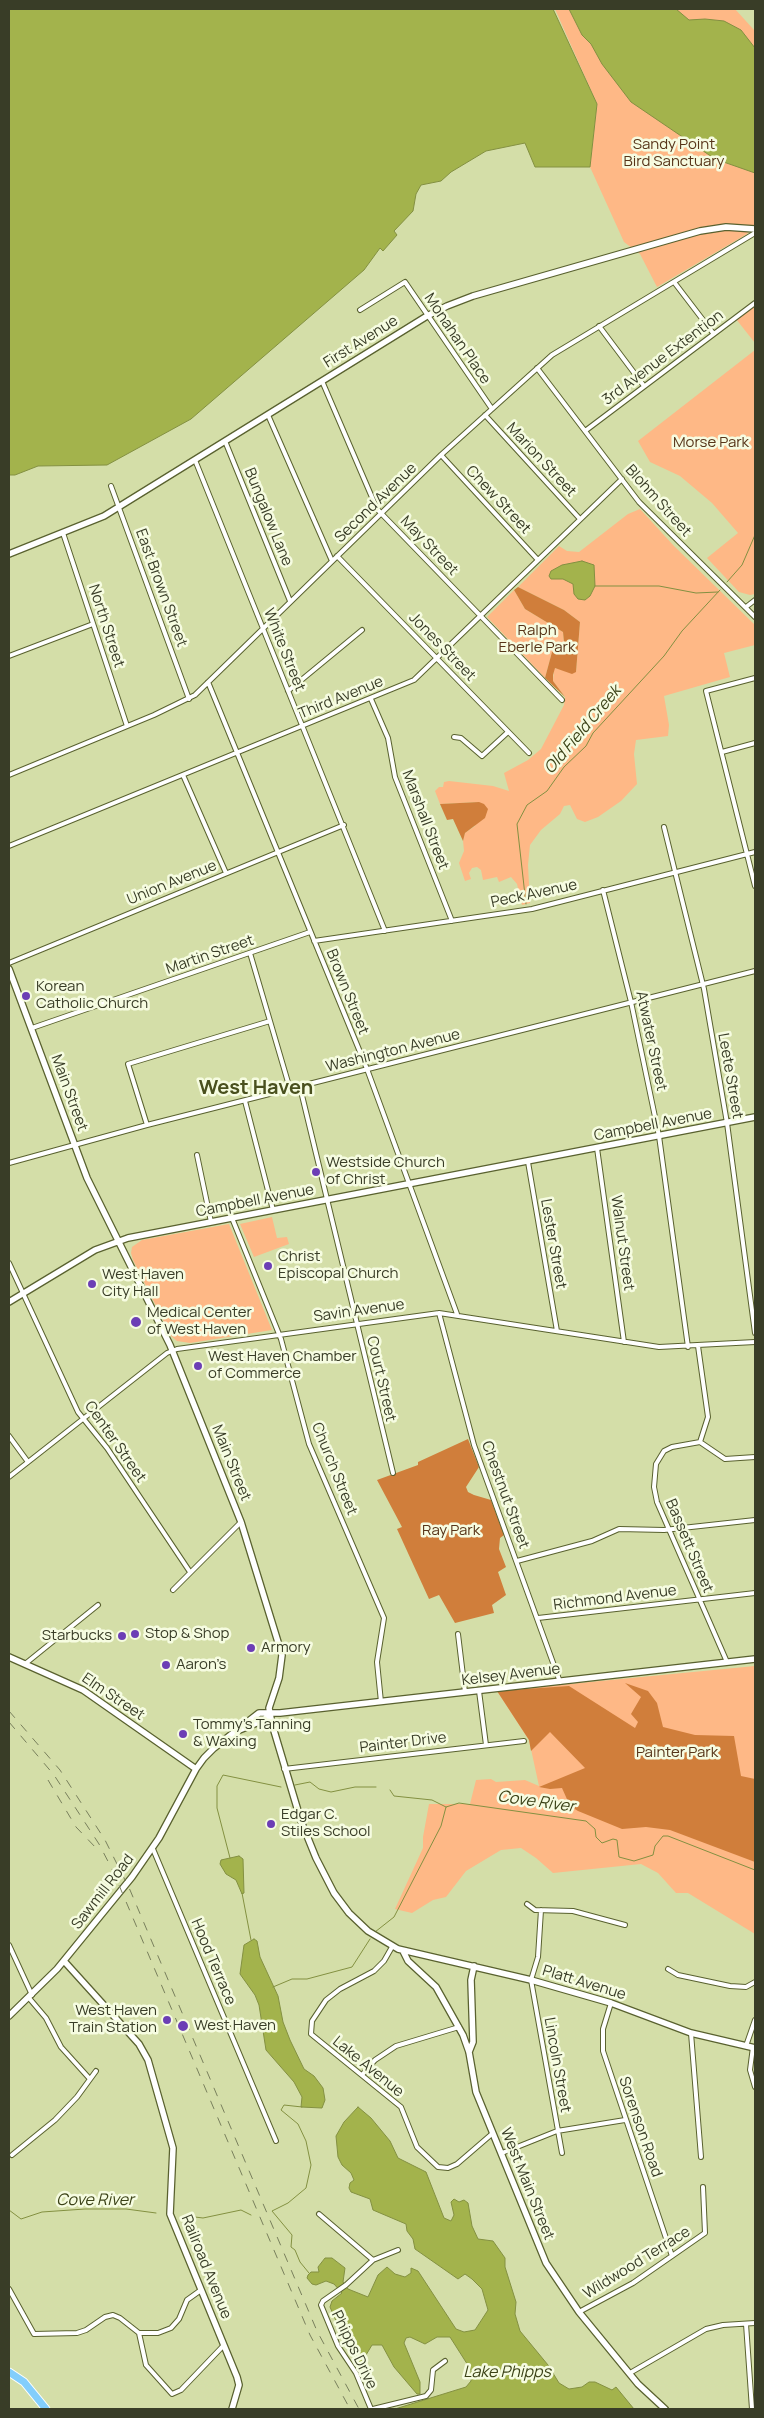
<!DOCTYPE html>
<html>
<head>
<meta charset="utf-8">
<style>
	body { margin:0 }
	#map { position:relative; width:764px; height:2418px; overflow:hidden; background:#d4dea8; font-family:Manrope,sans-serif }
	canvas { display:block }
	.frame { position:absolute; inset:0; border:10px solid #393d27; pointer-events:none }
</style>
</head>
<body>
<div id="map">
<canvas width="764" height="2418"></canvas>
<div class="frame"></div>
</div>
<script>
const c = document.querySelector('canvas').getContext('2d');
c.lineJoin = 'round';
function paint(path, color) {
  c.fillStyle = color;
  c.fill(path, 'evenodd');
}
function poly(rows) {
  const path = new Path2D();
  for (const r of rows) {
    path.moveTo(r[0], r[1]);
    for (let i = 2; i < r.length; i += 2) path.lineTo(r[i], r[i + 1]);
  }
  return path;
}
function trace(path, color, width, dash) {
  c.strokeStyle = color;
  c.lineWidth = width;
  c.lineCap = dash ? 'butt' : 'round';
  c.setLineDash(dash || []);
  c.stroke(path);
}
function drawText(font, color, halo, rows, align = 'center') {
  c.font = font + ' Manrope,sans-serif';
  c.lineWidth = 5;
  c.setLineDash([]);
  c.textBaseline = 'middle';
  c.strokeStyle = halo;
  c.fillStyle = color;
  for (const [text, x, y, turn = 0] of rows) {
    c.save();
    c.translate(x, y);
    c.rotate((+turn || 0) * Math.PI / 180);
    c.textAlign = isNaN(turn) ? turn : align;
    if (halo) c.strokeText(text, 0, 0);
    c.fillText(text, 0, 0);
    c.restore();
  }
}
paint(poly([
	[555,9,735,9,755,31,755,225,747,234,657,287,640,254,624,242,590,167,597,104],
	[755,305,755,343,736,319],
	[755,350,755,594,750,595,739,592,707,558,738,533,712,503,680,476,650,462,638,441],
	[640,509,674,546,755,625,755,645,724,653,730,677,664,696,669,725,668,736,636,740,634,754,637,784,621,801,598,817,585,822,577,819,570,805,564,806,560,814,541,830,530,845,528,865,530,903,522,905,517,884,511,877,499,882,497,877,483,880,481,870,477,867,472,868,469,873,471,879,465,881,459,863,464,851,463,841,465,833,475,826,479,802,440,804,435,791,439,787,443,787,444,782,449,781,493,786,509,791,504,773,528,760,541,749,564,705,565,697,553,681,554,668,576,672,580,622,564,610,518,587,559,546,567,551,579,552,628,514],
	[514,590,525,609,563,632,564,642,560,650,552,652,545,678,487,617],
	[272,1217,277,1238,287,1237,289,1244,254,1257,240,1224],
	[229,1224,272,1330,190,1343,177,1341,171,1336,133,1260,131,1253,132,1247,142,1240],
	[755,1666,755,1934,688,1893,676,1893,658,1873,641,1864,553,1873,536,1858,521,1848,501,1850,466,1871,446,1897,433,1900,412,1913,395,1909,423,1848,423,1837,429,1804,470,1804,476,1780,491,1779,496,1782,525,1780,539,1786,529,1740,497,1691]
]), '#feb886');
paint(poly([
	[518,587,564,610,580,622,576,672,572,674,555,668,553,675,553,681,565,697,545,678,552,652,560,650,564,642,563,632,525,609,514,590],
	[479,802,484,804,488,809,485,818,465,833,463,841,453,819,447,820,440,804],
	[468,1439,479,1467,466,1487,468,1492,474,1495,491,1500,504,1535,500,1538,499,1549,506,1567,498,1572,506,1595,492,1605,494,1613,455,1623,439,1595,429,1599,397,1529,402,1527,377,1480,418,1465,418,1462],
	[625,1683,648,1691,657,1703,663,1727,695,1735,734,1736,741,1776,755,1779,755,1862,670,1830,646,1827,622,1829,578,1811,570,1806,562,1788,550,1789,539,1787,585,1768,550,1732,531,1751,529,1740,497,1691,569,1686,635,1728,638,1722,631,1714,641,1697]
]), '#d07e3b');
const water = poly([
	[9,9,553,9,597,104,590,167,535,167,525,143,486,151,451,172,441,181,421,185,416,194,413,211,394,231,397,235,383,251,380,248,364,270,191,419,107,465,38,466,15,475,9,475,9,9],
	[569,9,676,9,689,20,705,19,724,21,741,30,755,48,755,173,715,159,631,102,602,64,591,44,582,35,569,9],
	[582,561,594,565,595,586,590,596,585,600,578,599,574,594,573,584,563,579,551,579,549,576,551,571,562,565,582,561],
	[239,1856,243,1859,244,1893,242,1894,236,1880,226,1874,220,1864,221,1860,239,1856],
	[254,1939,257,1941,260,1957,278,1996,283,2022,290,2040,304,2069,314,2076,323,2088,325,2100,322,2108,301,2107,302,2097,294,2082,266,2050,259,2005,255,1995,240,1974,244,1945,254,1939],
	[358,2107,371,2118,390,2141,398,2158,426,2172,444,2218,451,2221,454,2215,451,2202,454,2199,459,2202,464,2200,468,2203,472,2226,478,2239,493,2241,505,2258,505,2267,516,2302,515,2314,520,2331,548,2365,559,2383,569,2389,582,2387,589,2382,595,2382,612,2390,616,2387,634,2409,395,2409,466,2387,471,2381,471,2370,450,2337,437,2337,425,2344,410,2337,406,2338,404,2343,420,2382,420,2394,417,2394,394,2367,382,2345,372,2345,360,2365,346,2344,330,2307,332,2301,342,2293,334,2284,326,2281,316,2285,312,2284,307,2278,308,2275,311,2272,319,2272,318,2267,325,2258,332,2258,345,2268,343,2282,348,2289,368,2297,378,2275,387,2267,395,2274,405,2277,411,2273,411,2268,418,2271,456,2329,464,2332,475,2330,488,2310,482,2289,472,2279,465,2274,458,2279,415,2249,413,2239,407,2231,406,2224,373,2210,370,2199,351,2192,349,2188,350,2183,354,2180,351,2173,342,2165,338,2157,336,2136,344,2122,358,2107]
]);
paint(water, '#a3b34c');
trace(water, '#839041', 1);
trace(poly([
	[727,582,742,565,755,535],
	[595,586,659,586,696,593,718,592],
	[526,904,517,824,527,805,547,791,564,767,586,746,593,733,664,656,682,631,720,590],
	[295,1785,310,1782,319,1789,331,1792,355,1787,376,1787],
	[390,1790,394,1796,432,1800,446,1807],
	[230,1858,217,1808,217,1786,223,1775,281,1787],
	[242,1893,251,1940],
	[375,1932,394,1917,441,1826,446,1807,459,1803,586,1821,595,1829,596,1837,602,1843,613,1839,617,1840,619,1857,634,1861,653,1855,655,1846,663,1836,668,1836,755,1870],
	[273,1987,292,1979,307,1979,352,1967,370,1939],
	[302,2107,284,2105,281,2110,298,2124,306,2141,311,2165,306,2188,288,2203,272,2211,292,2235,291,2247,295,2250,300,2262,309,2273],
	[9,2210,21,2219,42,2212,85,2209,126,2209,156,2213],
	[187,2216,203,2218,241,2210,251,2215]
]), '#839041', 1);
const street = poly([
	[674,282,713,333],
	[360,310,405,282,492,409],
	[599,326,644,386],
	[537,368,639,502,755,617],
	[322,381,377,509,562,700],
	[268,415,332,561],
	[485,415,580,519],
	[585,431,755,303],
	[225,441,290,601],
	[441,455,538,560],
	[195,460,385,931],
	[111,486,189,699],
	[63,533,127,726],
	[337,556,529,753],
	[746,607,755,600],
	[9,656,93,624],
	[755,678,706,691,755,886],
	[208,682,367,1069,457,1314],
	[288,691,362,630],
	[371,699,388,738,395,777,452,921],
	[454,737,461,738,482,756,508,732],
	[722,752,755,743],
	[9,775,154,715,195,695,441,455,552,355,755,233],
	[183,775,226,873],
	[664,827,704,989,727,1123,755,1333],
	[9,846,414,680,622,479],
	[603,890,631,1002,659,1136,688,1347],
	[314,941,532,909,755,852],
	[250,953,290,1089],
	[9,963,344,825],
	[32,1028,310,932],
	[300,1087,393,1473],
	[245,1101,273,1210],
	[147,1125,128,1064,270,1021],
	[597,1148,624,1342],
	[197,1155,211,1222],
	[528,1162,557,1331],
	[9,1163,147,1125,755,971],
	[232,1218,281,1339,309,1444,384,1618,377,1662,381,1702],
	[9,1263,78,1412,107,1448,190,1572],
	[439,1313,474,1445,560,1682],
	[698,1346,708,1417,700,1442],
	[9,1436,28,1462],
	[700,1442,672,1447,664,1451,656,1464,654,1487,657,1502,727,1662],
	[700,1442,725,1459,755,1457],
	[9,1477,167,1353,177,1349,439,1313,659,1347,755,1342],
	[517,1561,592,1541,619,1529,664,1530,755,1520],
	[173,1590,241,1522],
	[538,1618,755,1593],
	[458,1634,465,1692],
	[25,1664,98,1605],
	[479,1691,486,1745],
	[284,1769,524,1741],
	[153,1849,276,2141],
	[527,1904,535,1910,573,1911,625,1925],
	[541,1910,538,1957,531,1980,562,2153],
	[9,1945,32,1995],
	[392,1947,384,1961,374,1971,340,1989,326,2000,312,2021,311,2034,401,2107,417,2147,438,2167,448,2168,457,2164,493,2133],
	[668,1969,678,1975,730,1986,746,1987,755,1982],
	[29,1998,46,2018,61,2047,89,2078],
	[611,2003,603,2029,603,2051,672,2256],
	[691,2033,701,2157],
	[746,2046,755,2020],
	[753,2047,750,2070,755,2087],
	[362,2075,375,2060,396,2046,459,2027],
	[502,2153,557,2131,625,2120],
	[12,2155,55,2120,77,2097,96,2071],
	[319,2214,373,2260],
	[9,2289,34,2334,77,2333,86,2330,105,2317,113,2315,120,2318,139,2333,146,2365,172,2394,181,2390,224,2345],
	[579,2312,633,2283,705,2233,703,2187],
	[746,2324,752,2409],
	[139,2333,158,2333,171,2328,179,2319,187,2300,201,2290],
	[630,2373,706,2329,723,2325,755,2323],
	[371,2409,356,2373,338,2346,321,2305,323,2301,346,2285,373,2260,398,2250],
	[373,2409,426,2396,431,2390,433,2370,445,2361]
]);
const secondary = poly([
	[9,554,104,516,427,316,447,306,473,296,700,231,726,227,755,229],
	[9,969,87,1178,170,1345,241,1522,282,1655,279,1678,269,1708,272,1724,301,1821,316,1858,334,1893,349,1913,368,1931,398,1949,531,1980,611,2003,691,2033,755,2048],
	[9,1302,95,1250,128,1238,755,1117],
	[9,1657,83,1690,196,1769],
	[237,1731,264,1720,270,1714],
	[403,1951,408,1961,436,1987,463,2035,469,2052,476,2092,546,2263,579,2312,638,2384,665,2409],
	[64,1961,139,2044,148,2060,173,2148,170,2214,237,2377,239,2385,232,2409],
	[9,2016,57,1969,132,1877,159,1838,196,1769,204,1758,214,1748,259,1713,280,1713,755,1659],
	[469,2052,473,2042,471,1980,474,1966]
]);
const highway = poly([
	[9,2372,24,2382,46,2409]
]);
trace(street, '#59612f', 6);
trace(secondary, '#59612f', 8);
trace(highway, '#fff', 9);
trace(street, '#fff', 4);
trace(secondary, '#fff', 5.5);
trace(highway, '#83cefc', 7);
trace(poly([
	[9,1711,60,1770,105,1840,130,1890,317,2331,359,2409],
	[9,1722,54,1775,99,1844,113,1871,310,2335,350,2409],
	[48,1780,76,1827,97,1849]
]), '#787f5c', 1, [9, 9]);
for (const [x, y, r, color] of [
	[26,996,5,"#6c3eb5"],
	[316,1172,5,"#6c3eb5"],
	[268,1266,5,"#6c3eb5"],
	[92,1284,5,"#6c3eb5"],
	[136,1322,6,"#6c3eb5"],
	[198,1366,5,"#6c3eb5"],
	[135,1634,5,"#6c3eb5"],
	[122,1636,5,"#6c3eb5"],
	[251,1648,5,"#6c3eb5"],
	[166,1665,5,"#6c3eb5"],
	[183,1734,5,"#6c3eb5"],
	[271,1824,5,"#6c3eb5"],
	[167,2020,5,"#6c3eb5"],
	[183,2026,6,"#6c3eb5"]
]) {
  const dot = new Path2D();
  dot.arc(x, y, r, 0, 2 * Math.PI);
  c.fillStyle = color;
  c.fill(dot);
  trace(dot, '#f6fce1', 2);
}
drawText('15px', '#573519', '#f6fce1', [
	["Sandy Point",674,145],
	["Bird Sanctuary",674,162],
	["Morse Park",711,443],
	["Ralph",537,631],
	["Eberle Park",537,648],
	["Ray Park",451,1531],
	["Painter Park",677,1753]
]);
drawText('15px', '#393d27', '#f6fce1', [
	["Monahan Place",457,339,56],
	["First Avenue",361,342,-32],
	["3rd Avenue Extention",663,358,-37],
	["Marion Street",541,460,47],
	["Chew Street",498,500,47],
	["Blohm Street",658,501,48],
	["Second Avenue",376,503,-44],
	["Bungalow Lane",268,517,68],
	["May Street",429,546,46],
	["East Brown Street",161,588,70],
	["North Street",106,626,72],
	["Jones Street",442,647,46],
	["White Street",284,650,68],
	["Third Avenue",341,698,-22],
	["Marshall Street",425,820,69],
	["Union Avenue",172,883,-22],
	["Peck Avenue",534,894,-12],
	["Martin Street",210,955,-19],
	["Brown Street",347,992,68],
	["Atwater Street",651,1041,78],
	["Washington Avenue",393,1051,-14],
	["Leete Street",730,1076,80],
	["Main Street",69,1093,70],
	["Campbell Avenue",653,1125,-11],
	["Campbell Avenue",255,1201,-11],
	["Walnut Street",622,1243,82],
	["Lester Street",553,1244,80],
	["Savin Avenue",359,1311,-8],
	["Court Street",381,1379,77],
	["Center Street",115,1442,55],
	["Main Street",231,1463,68],
	["Church Street",334,1469,68],
	["Chestnut Street",505,1495,70],
	["Bassett Street",689,1546,67],
	["Richmond Avenue",615,1598,-7],
	["Kelsey Avenue",511,1675,-7],
	["Elm Street",113,1697,34],
	["Painter Drive",403,1743,-7],
	["Sawmill Road",103,1892,-52],
	["Hood Terrace",213,1962,67],
	["Platt Avenue",584,1983,17],
	["Lincoln Street",557,2065,80],
	["Lake Avenue",368,2067,39],
	["Sorenson Road",640,2127,71],
	["West Main Street",527,2184,68],
	["Wildwood Terrace",637,2263,-32],
	["Railroad Avenue",206,2267,68],
	["Phipps Drive",354,2350,64]
]);
drawText('15px', '#393d27', '#f6fce1', [
	["Korean",36,987],
	["Catholic Church",36,1004],
	["Westside Church",326,1163],
	["of Christ",326,1180],
	["Christ",278,1257],
	["Episcopal Church",278,1274],
	["West Haven",102,1275],
	["City Hall",102,1292],
	["Medical Center",147,1313],
	["of West Haven",147,1330],
	["West Haven Chamber",208,1357],
	["of Commerce",208,1374],
	["Stop & Shop",145,1634],
	["Starbucks",112,1636,"right"],
	["Armory",261,1648],
	["Aaron’s",176,1665],
	["Tommy’s Tanning",193,1725],
	["& Waxing",193,1742],
	["Edgar C.",281,1815],
	["Stiles School",281,1832],
	["West Haven",157,2011,"right"],
	["Train Station",157,2028,"right"],
	["West Haven",194,2026]
], 'left');
drawText('italic 16px', '#3b4217', '#f6fce1', [
	["Old Field Creek",583,730,-50],
	["Cove River",536,1802,8],
	["Cove River",95,2201],
	["Lake Phipps",507,2373]
]);
drawText('bold 20px', '#49501e', '#f6fce1', [
	["West Haven",256,1088]
]);
</script>
</body>
</html>
